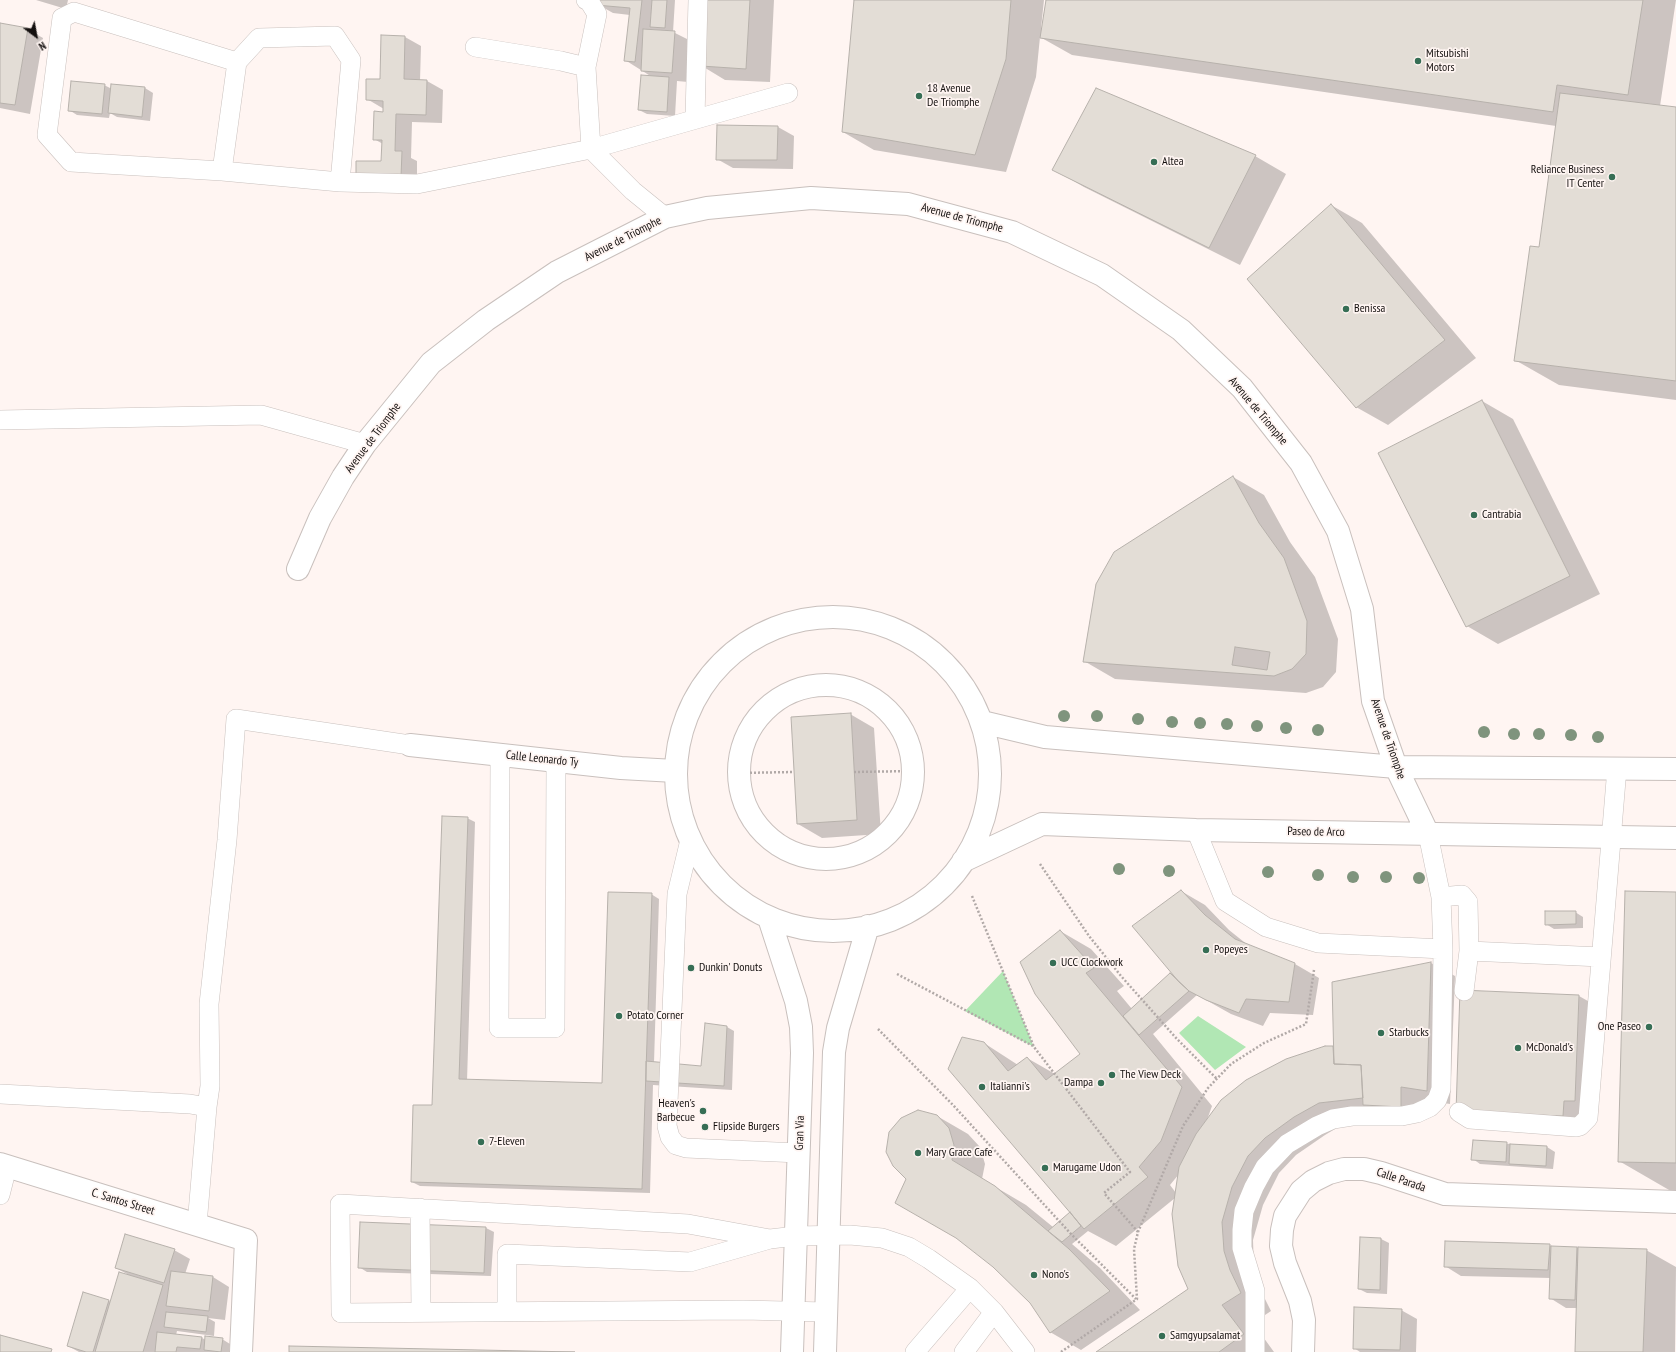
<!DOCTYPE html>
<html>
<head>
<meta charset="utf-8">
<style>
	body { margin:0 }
	#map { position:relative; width:1676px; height:1352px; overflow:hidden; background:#fff5f2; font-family:"PT Sans Narrow",sans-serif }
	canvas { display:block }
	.north { position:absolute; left:16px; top:16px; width:40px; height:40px; -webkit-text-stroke:3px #fff5f2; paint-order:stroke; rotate:148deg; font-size:11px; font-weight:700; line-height:16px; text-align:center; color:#14100f }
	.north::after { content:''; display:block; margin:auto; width:14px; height:18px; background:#14100f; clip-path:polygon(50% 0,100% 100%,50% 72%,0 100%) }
</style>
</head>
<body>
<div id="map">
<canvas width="1676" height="1352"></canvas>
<div class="north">N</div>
</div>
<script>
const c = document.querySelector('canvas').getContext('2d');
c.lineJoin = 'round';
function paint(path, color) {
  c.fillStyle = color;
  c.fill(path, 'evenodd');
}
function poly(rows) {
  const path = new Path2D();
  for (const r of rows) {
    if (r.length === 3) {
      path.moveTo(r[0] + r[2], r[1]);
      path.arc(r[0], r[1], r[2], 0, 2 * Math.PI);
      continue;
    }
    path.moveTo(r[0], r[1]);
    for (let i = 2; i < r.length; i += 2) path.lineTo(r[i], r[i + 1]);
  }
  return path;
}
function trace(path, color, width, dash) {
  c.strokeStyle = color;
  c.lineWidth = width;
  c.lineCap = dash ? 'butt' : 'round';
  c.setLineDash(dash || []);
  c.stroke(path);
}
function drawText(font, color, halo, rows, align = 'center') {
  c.font = font + ' "PT Sans Narrow",sans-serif';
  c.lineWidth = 3.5;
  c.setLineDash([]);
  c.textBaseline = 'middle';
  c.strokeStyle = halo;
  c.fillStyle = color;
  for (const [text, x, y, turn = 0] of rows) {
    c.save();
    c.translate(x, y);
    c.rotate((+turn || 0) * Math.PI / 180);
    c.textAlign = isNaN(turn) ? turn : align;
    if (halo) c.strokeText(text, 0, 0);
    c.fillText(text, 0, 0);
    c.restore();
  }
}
paint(poly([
	[1003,971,1034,1047,965,1011],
	[1198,1016,1246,1047,1215,1070,1179,1033]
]), '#b1e7b4');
paint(poly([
	[36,0,68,0,66,9],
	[597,0,675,0,673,32,691,41,688,82,677,81,675,116,647,114,639,110,652,77,625,60,630,15,613,13,597,4],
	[705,0,774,0,770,82,725,80,702,66],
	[855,0,1044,0,1041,28,1043,29,1047,0,1676,0,1660,106,1676,108,1676,400,1559,385,1515,360,1540,248,1556,126,1072,55,1040,37,1036,77,1006,172,874,150,843,132],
	[0,24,27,29,43,38,30,114,0,108],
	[382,36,405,37,421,46,420,81,427,81,443,90,442,123,412,122,411,158,417,161,417,186,382,162,383,144,374,139,384,109,367,99,381,80],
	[104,85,112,89,112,85,145,88,153,93,150,121,117,117,110,113,109,118,77,115,69,110],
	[778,127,794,136,793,169,733,168,717,159],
	[1255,156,1286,174,1240,265,1084,187,1053,169],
	[1331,205,1362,223,1476,358,1388,425,1356,407],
	[1482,401,1513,419,1600,594,1498,644,1467,626],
	[1233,477,1264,495,1290,542,1315,577,1338,639,1336,672,1323,687,1306,693,1115,679,1084,661],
	[850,714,874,728,881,834,822,838,798,824],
	[467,818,475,822,467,1081,603,1084,651,894,659,899,654,1063,702,1067,727,1027,734,1031,732,1090,653,1085,650,1193,420,1186,412,1182,433,1107],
	[1181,891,1205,905,1229,930,1249,946,1295,964,1319,978,1313,1015,1270,1013,1263,1026,1231,1014,1197,995,1153,1034,1212,1106,1207,1120,1325,1047,1334,1046,1431,963,1455,976,1450,1104,1425,1100,1425,1120,1388,1119,1350,1120,1325,1135,1296,1155,1279,1173,1263,1205,1253,1240,1254,1269,1260,1289,1271,1311,1253,1323,1274,1352,1098,1352,1189,1289,1175,1198,1116,1246,1088,1231,1072,1244,1100,1268,1140,1310,1081,1350,1050,1332,1031,1302,994,1266,958,1238,937,1116,968,1134,980,1147,985,1164,982,1179,1026,1205,1053,1227,1071,1212,984,1043,1018,1065,1027,1058,1055,1074,1081,1054,1060,931,1091,949,1124,986,1117,991,1132,1009,1172,973],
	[1179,1174,1176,1193,1170,1185],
	[1676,893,1676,1194,1619,1161],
	[1575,912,1583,917,1583,928,1554,929,1546,924],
	[1579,996,1602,1009,1598,1114,1587,1114,1587,1129,1481,1125],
	[1474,1141,1547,1147,1555,1152,1553,1169,1480,1164,1473,1159],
	[361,1223,486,1228,494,1232,491,1276,367,1272,359,1267],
	[1361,1238,1381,1239,1389,1243,1387,1294,1367,1293,1359,1289],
	[1549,1245,1553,1247,1646,1250,1676,1267,1675,1352,1576,1352,1577,1308,1566,1308,1550,1298,1551,1278,1461,1276,1445,1266],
	[174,1250,190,1259,185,1274,213,1277,229,1287,225,1320,208,1318,215,1322,214,1336,177,1331,176,1335,202,1338,206,1340,222,1339,230,1344,229,1352,79,1352,68,1346,109,1301,111,1302,127,1274,116,1268],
	[1401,1310,1417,1319,1416,1352,1360,1352,1354,1348]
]), '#0003');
const building = poly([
	[596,0,642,0,635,62,624,61,630,8,596,5,596,0],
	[652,0,667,0,665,28,650,27,652,0],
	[704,0,750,0,746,69,701,66,704,0],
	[854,0,1011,0,1006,59,975,155,842,132,854,0],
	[1046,0,1643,0,1628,95,1557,85,1553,112,1040,38,1046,0],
	[0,23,28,28,15,105,0,103,0,23],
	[643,29,675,31,672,73,641,71,643,29],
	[381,35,405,36,404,79,427,80,426,115,396,114,395,151,402,151,401,177,356,176,356,161,381,161,382,140,373,140,374,111,383,112,383,101,366,100,366,79,380,79,381,35],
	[641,75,669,77,667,112,638,110,641,75],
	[71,81,105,84,102,114,68,111,71,81],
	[111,84,145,87,142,117,108,113,111,84],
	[1096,88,1256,155,1209,248,1052,170,1096,88],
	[1560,93,1676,107,1676,381,1514,361,1530,246,1539,247,1560,93],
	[717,125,778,126,777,160,716,160,717,125],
	[1331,204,1445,340,1356,408,1247,279,1331,204],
	[1482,400,1570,576,1466,627,1378,453,1482,400],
	[1233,476,1259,523,1284,558,1307,621,1306,654,1292,669,1274,676,1083,662,1096,584,1114,552,1233,476],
	[1235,647,1270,652,1267,670,1232,665,1235,647],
	[851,713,857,820,797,824,791,717,851,713],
	[442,816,468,817,459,1079,602,1083,608,892,652,893,642,1189,411,1182,413,1105,432,1105,442,816],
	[1181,890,1205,915,1235,939,1295,963,1289,1002,1246,999,1239,1013,1206,1000,1189,991,1179,982,1132,926,1181,890],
	[1625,891,1676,892,1676,1163,1618,1162,1625,891],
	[1545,911,1576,911,1576,924,1545,925,1545,911],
	[1060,930,1094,968,1086,973,1182,1087,1161,1141,1139,1167,1148,1177,1084,1229,948,1069,962,1037,984,1042,1008,1071,1027,1057,1046,1080,1080,1054,1035,994,1020,962,1060,930],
	[1431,962,1427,1091,1401,1087,1401,1107,1363,1105,1361,1065,1334,1064,1332,982,1431,962],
	[1170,973,1189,991,1139,1035,1123,1016,1170,973],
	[1460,990,1579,995,1575,1101,1564,1101,1563,1116,1456,1112,1460,990],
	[705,1023,727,1026,724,1086,646,1081,646,1061,701,1066,705,1023],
	[1325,1046,1333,1046,1334,1064,1361,1065,1363,1098,1319,1103,1294,1117,1265,1138,1248,1156,1232,1187,1222,1222,1224,1251,1230,1270,1241,1293,1222,1305,1244,1334,1219,1352,1096,1352,1188,1289,1178,1266,1172,1214,1179,1167,1196,1134,1221,1100,1246,1080,1286,1059,1325,1046],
	[918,1110,937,1115,949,1128,954,1145,952,1160,995,1186,1069,1249,1110,1291,1050,1333,1030,1303,993,1267,956,1238,895,1203,906,1179,893,1166,886,1152,889,1132,901,1118,918,1110],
	[1473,1140,1507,1142,1506,1162,1471,1160,1473,1140],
	[1510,1144,1547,1146,1546,1166,1509,1164,1510,1144],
	[1070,1212,1081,1226,1062,1242,1048,1231,1070,1212],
	[360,1222,486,1227,484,1273,358,1268,360,1222],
	[125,1234,175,1249,164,1283,115,1268,125,1234],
	[1360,1237,1381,1238,1380,1290,1358,1289,1360,1237],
	[1445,1241,1550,1244,1548,1270,1444,1267,1445,1241],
	[1551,1246,1577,1247,1575,1300,1549,1299,1551,1246],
	[1578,1247,1647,1249,1643,1352,1575,1352,1578,1247],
	[171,1271,213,1276,209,1311,166,1306,171,1271],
	[119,1272,163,1285,143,1352,95,1352,119,1272],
	[83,1292,109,1300,93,1352,86,1352,67,1346,83,1292],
	[1354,1307,1402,1309,1400,1350,1353,1349,1354,1307],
	[166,1312,208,1316,206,1332,164,1327,166,1312],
	[157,1332,202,1337,200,1349,177,1347,176,1352,155,1352,157,1332],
	[0,1335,52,1349,51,1352,0,1352,0,1335],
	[205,1336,223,1338,221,1352,204,1350,205,1336],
	[289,1346,575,1352,289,1352,289,1346]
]);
paint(building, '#e3ddd6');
trace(building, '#b7b1ab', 1);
const lane = poly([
	[586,0,589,1,597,14,586,67],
	[475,47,561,61,586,67,591,149,788,93],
	[237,62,74,12,62,18,47,135,71,162,222,171,340,182,417,184,591,149,633,191,665,217],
	[695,118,698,0],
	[222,171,237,62,259,38,335,36,351,60,340,182],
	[0,420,261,415,365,444],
	[500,755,499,1028,555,1028,556,760],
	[1196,830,1225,901,1266,927,1318,943,1443,949],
	[690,840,677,894,667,1126,670,1137,676,1145,686,1148,799,1153],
	[1441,897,1462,895,1468,902,1469,951,1464,991],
	[1469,951,1601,957],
	[0,1094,190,1104,207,1107,197,1225],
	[207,1107,210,1086,209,1004,227,840,236,719,410,745],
	[1459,1112,1470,1119,1576,1127,1580,1126,1588,1118,1617,768],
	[0,1195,7,1167],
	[420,1208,421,1312],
	[770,1239,688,1224,340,1204,341,1313,743,1310,826,1312],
	[507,1311,507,1254,690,1262,770,1239,796,1236,850,1235,882,1238,909,1247,929,1259,970,1288,994,1312,1025,1352],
	[915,1352,970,1288],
	[964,1352,994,1312],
	[1255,1352,1255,1291,1242,1248,1242,1230,1244,1211,1254,1187,1265,1167,1287,1144,1317,1126,1333,1119,1352,1116,1402,1116,1417,1113,1430,1107,1437,1100,1441,1089,1443,949,1441,897,1428,834]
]);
const street = poly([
	[298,569,320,518,343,477,365,444,431,363,486,320,557,272,665,217,707,208,811,198,908,204,1012,232,1102,275,1181,330,1242,388,1301,463,1338,531,1362,609,1373,701,1396,767,1428,834],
	[833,774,157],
	[826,772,87],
	[982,722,1045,737,1396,767,1676,769],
	[410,745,621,768,675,771],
	[963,861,1042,824,1196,830,1676,838],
	[769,918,796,1001,801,1027,802,1053,792,1352],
	[0,1164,246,1240,241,1352],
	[825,1352,834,1052,838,1028,868,926],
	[1303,1352,1304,1320,1300,1301,1285,1263,1281,1246,1282,1230,1285,1216,1301,1191,1313,1181,1329,1173,1344,1169,1364,1169,1381,1173,1445,1194,1676,1202]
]);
trace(lane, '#c9c0bd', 20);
trace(street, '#c9c0bd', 24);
trace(poly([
	[854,772,912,771],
	[738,773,794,772],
	[1040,864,1089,936,1121,976,1177,1039,1217,1079],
	[972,896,1034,1047,1130,1172,1104,1193,1138,1232],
	[897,974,1033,1046],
	[878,1029,953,1105,1071,1234,1136,1299],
	[1061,1352,1137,1299,1134,1249,1138,1232,1183,1126,1208,1088,1231,1064,1264,1043,1306,1024,1314,970]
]), '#b1a9a7', 2.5, [2, 2]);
trace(lane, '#fff', 19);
trace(street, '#fff', 22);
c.fillStyle = '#7f947d';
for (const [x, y] of [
	[1064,716],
	[1097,716],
	[1138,719],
	[1172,722],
	[1200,723],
	[1227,724],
	[1257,726],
	[1286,728],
	[1318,730],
	[1484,732],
	[1514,734],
	[1539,734],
	[1571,735],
	[1598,737],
	[1119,869],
	[1169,871],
	[1268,872],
	[1318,875],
	[1353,877],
	[1386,877],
	[1419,878]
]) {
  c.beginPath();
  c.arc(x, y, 6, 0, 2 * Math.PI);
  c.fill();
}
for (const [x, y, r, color] of [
	[1418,61,4,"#366e55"],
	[919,96,4,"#366e55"],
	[1154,162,4,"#366e55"],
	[1612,177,4,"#366e55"],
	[1346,309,4,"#366e55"],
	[1474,515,4,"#366e55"],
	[1206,950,4,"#366e55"],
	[1053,963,4,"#366e55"],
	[691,968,4,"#366e55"],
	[619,1016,4,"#366e55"],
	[1649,1027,4,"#366e55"],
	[1381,1033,4,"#366e55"],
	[1518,1048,4,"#366e55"],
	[1112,1075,4,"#366e55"],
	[1101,1083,4,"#366e55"],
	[982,1087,4,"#366e55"],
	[703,1111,4,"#366e55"],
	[705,1127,4,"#366e55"],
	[481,1142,4,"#366e55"],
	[918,1153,4,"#366e55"],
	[1045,1168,4,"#366e55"],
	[1034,1275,4,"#366e55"],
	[1162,1336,4,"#366e55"]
]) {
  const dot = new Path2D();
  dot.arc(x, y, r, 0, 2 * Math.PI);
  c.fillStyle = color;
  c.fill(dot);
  trace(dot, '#fff5f2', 1.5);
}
drawText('12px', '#14100f', '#fff5f2', [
	["Mitsubishi",1426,54],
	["Motors",1426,68],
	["18 Avenue",927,89],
	["De Triomphe",927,103],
	["Altea",1162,162],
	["Reliance Business",1604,170,"right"],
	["IT Center",1604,184,"right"],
	["Benissa",1354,309],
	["Cantrabia",1482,515],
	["Popeyes",1214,950],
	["UCC Clockwork",1061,963],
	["Dunkin' Donuts",699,968],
	["Potato Corner",627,1016],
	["One Paseo",1641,1027,"right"],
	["Starbucks",1389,1033],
	["McDonald's",1526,1048],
	["The View Deck",1120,1075],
	["Dampa",1093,1083,"right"],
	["Italianni's",990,1087],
	["Heaven's",695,1104,"right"],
	["Barbecue",695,1118,"right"],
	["Flipside Burgers",713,1127],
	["7-Eleven",489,1142],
	["Mary Grace Cafe",926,1153],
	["Marugame Udon",1053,1168],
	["Nono's",1042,1275],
	["Samgyupsalamat",1170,1336]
], 'left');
drawText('12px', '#14100f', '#fff5f2', [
	["Avenue de Triomphe",962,218,15],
	["Avenue de Triomphe",623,239,-27],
	["Avenue de Triomphe",1258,411,50],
	["Avenue de Triomphe",373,438,-53],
	["Avenue de Triomphe",1388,739,71],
	["Calle Leonardo Ty",542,759,6],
	["Paseo de Arco",1316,832,1],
	["Gran Via",800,1133,-88],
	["Calle Parada",1401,1180,19],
	["C. Santos Street",123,1202,17]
]);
</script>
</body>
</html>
